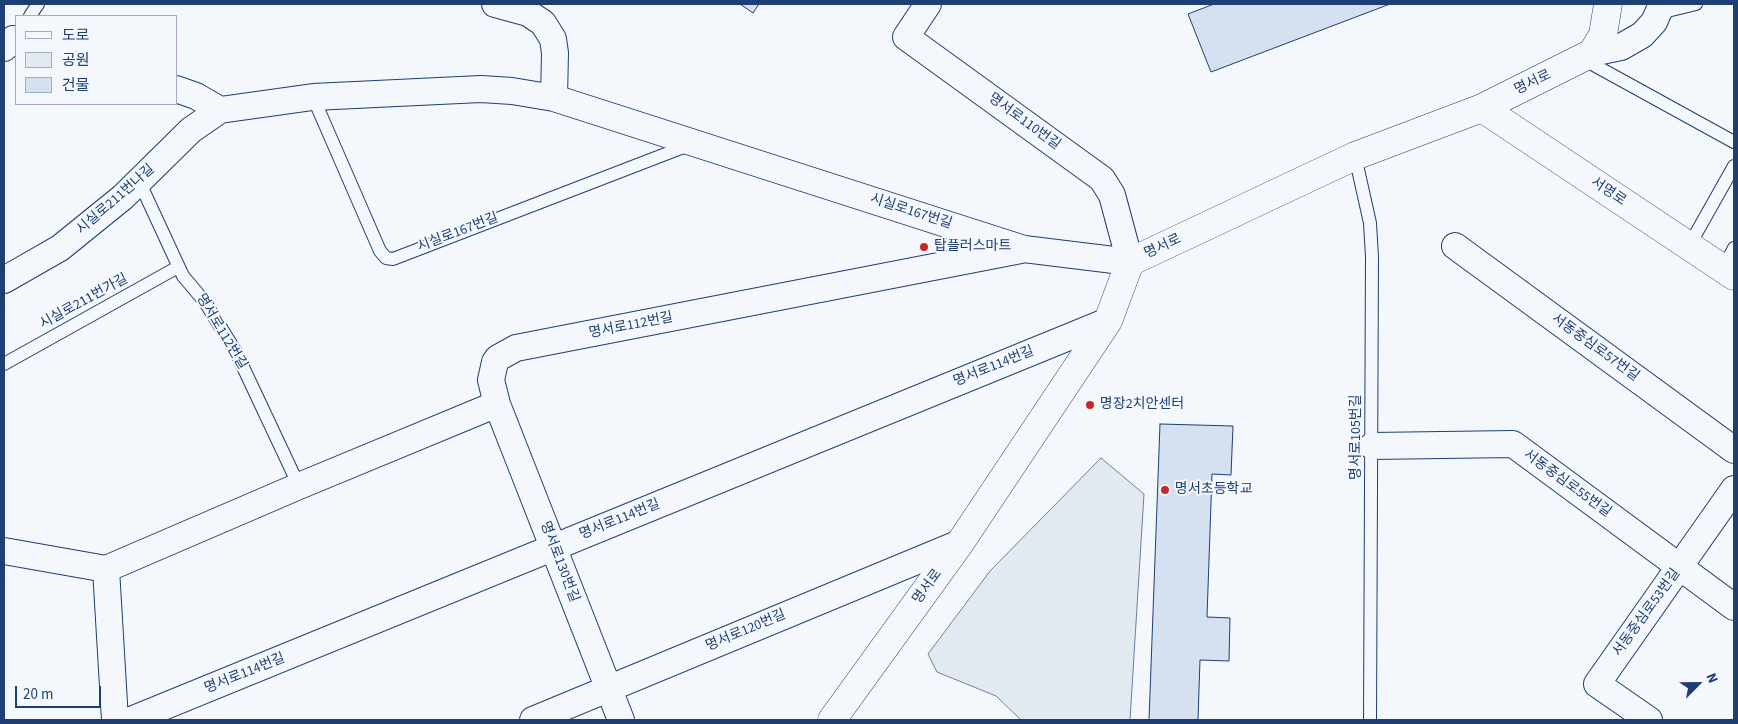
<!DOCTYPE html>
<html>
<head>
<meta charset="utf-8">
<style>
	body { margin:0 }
	#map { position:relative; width:1738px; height:724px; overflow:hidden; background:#f4f7fb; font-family:"Source Sans 3","Noto Sans KR",sans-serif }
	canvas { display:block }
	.frame { position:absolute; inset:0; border:5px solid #1d3f73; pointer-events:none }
	.legend { position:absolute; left:15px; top:15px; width:162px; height:90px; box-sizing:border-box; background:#f4f7fb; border:1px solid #9eadc5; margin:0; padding:6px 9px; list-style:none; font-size:15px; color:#1d3f73 }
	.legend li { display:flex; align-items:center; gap:10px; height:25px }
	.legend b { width:25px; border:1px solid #9eadc5 }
	.north { position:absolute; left:1673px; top:659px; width:50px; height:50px; -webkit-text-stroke:4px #f4f7fb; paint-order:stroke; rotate:67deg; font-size:14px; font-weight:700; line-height:20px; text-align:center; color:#1d3f73 }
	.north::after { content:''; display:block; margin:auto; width:18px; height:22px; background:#1d3f73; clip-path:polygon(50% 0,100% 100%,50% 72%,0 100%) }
	.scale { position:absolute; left:15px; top:686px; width:86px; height:22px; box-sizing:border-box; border:2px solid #1d3f73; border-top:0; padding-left:6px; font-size:15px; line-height:18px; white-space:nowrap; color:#1d3f73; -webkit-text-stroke:4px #f4f7fb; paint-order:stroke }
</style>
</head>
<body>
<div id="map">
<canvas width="1738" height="724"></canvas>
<div class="frame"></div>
<ul class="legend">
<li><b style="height:6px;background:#f4f7fb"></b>도로</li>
<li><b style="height:14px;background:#e3e9f0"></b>공원</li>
<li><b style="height:14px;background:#d5e0f0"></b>건물</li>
</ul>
<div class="north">N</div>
<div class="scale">20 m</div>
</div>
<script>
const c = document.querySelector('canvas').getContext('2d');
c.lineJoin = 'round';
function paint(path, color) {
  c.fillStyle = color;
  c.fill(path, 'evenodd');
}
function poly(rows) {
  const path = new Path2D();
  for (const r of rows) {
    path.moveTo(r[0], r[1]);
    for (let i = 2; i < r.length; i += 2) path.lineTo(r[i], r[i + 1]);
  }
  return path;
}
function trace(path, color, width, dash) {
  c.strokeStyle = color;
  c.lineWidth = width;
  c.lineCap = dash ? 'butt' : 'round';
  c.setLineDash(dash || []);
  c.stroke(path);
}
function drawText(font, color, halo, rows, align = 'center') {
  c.font = font + ' "Source Sans 3","Noto Sans KR",sans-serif';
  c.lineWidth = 4;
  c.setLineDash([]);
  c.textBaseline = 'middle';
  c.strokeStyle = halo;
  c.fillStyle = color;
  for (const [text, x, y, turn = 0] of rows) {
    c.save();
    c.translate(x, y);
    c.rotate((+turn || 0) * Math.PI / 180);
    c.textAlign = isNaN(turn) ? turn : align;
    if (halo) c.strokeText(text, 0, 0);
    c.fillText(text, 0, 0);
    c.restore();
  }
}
const green = poly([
	[1101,458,1144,494,1130,720,1021,720,996,696,937,672,928,654,990,571,1101,458]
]);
paint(green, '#e3e9f0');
trace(green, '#687fa3', 1);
const building = poly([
	[740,4,759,4,753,13,740,4],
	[1214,4,1390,4,1211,72,1188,14,1214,4],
	[1160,424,1233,426,1231,475,1212,474,1207,617,1230,618,1229,661,1200,660,1198,720,1149,720,1160,424]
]);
paint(building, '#d5e0f0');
trace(building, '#1d3f73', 1);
const lane = poly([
	[1659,13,1696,4],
	[30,16,38,4],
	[1583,59,1734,142],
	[313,97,380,251,386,258,393,259,689,145],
	[1355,156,1370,223,1372,257,1370,720],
	[139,181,183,276,205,302,236,352,299,486],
	[1689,246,1734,166],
	[1723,269,1734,248],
	[4,364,178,267]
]);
const street = poly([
	[495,4,528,13,543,23,553,39,555,53,554,98],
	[4,48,13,39,16,39],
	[1592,53,1621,47,1642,35,1654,22,1662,4],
	[176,89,196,96,220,110,313,97,481,89,512,91,554,98,1024,249,1130,262,1112,195,1102,179,906,37,928,4],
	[1455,246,1734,450],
	[4,280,60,248,123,197,191,130,220,110],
	[497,404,621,720],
	[1372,446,1513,444,1734,607],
	[4,551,106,569,299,486,497,404,491,380,495,362,498,358,516,348,1021,250],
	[106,569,115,720],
	[131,720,1108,321],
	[533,720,960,543],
	[1649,720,1597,684,1734,489]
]);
const secondary = poly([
	[1482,108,1734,276],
	[832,720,960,543,1108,321,1130,262,1355,156,1482,108,1592,53,1603,35,1608,4]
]);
trace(lane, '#1d3f73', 14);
trace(street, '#1d3f73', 28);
trace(secondary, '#1d3f73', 29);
trace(lane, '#f4f7fb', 12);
trace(street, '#f4f7fb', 26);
trace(secondary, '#f4f7fb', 28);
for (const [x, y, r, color] of [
	[924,247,5,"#c62828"],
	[1090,405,5,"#c62828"],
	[1165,490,5,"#c62828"]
]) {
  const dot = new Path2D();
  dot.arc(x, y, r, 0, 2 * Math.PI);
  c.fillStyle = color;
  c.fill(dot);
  trace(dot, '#f4f7fb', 2);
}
drawText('14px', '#1d3f73', '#f4f7fb', [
	["명서로",1533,83,-26],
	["명서로110번길",1024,122,36],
	["서명로",1608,192,34],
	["시실로211번나길",116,200,-41],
	["시실로167번길",911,212,18],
	["시실로167번길",458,233,-21],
	["명서로",1163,247,-25],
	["시실로211번가길",84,302,-29],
	["명서로112번길",631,326,-11],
	["명서로112번길",221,332,59],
	["서동중심로57번길",1595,348,36],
	["명서로114번길",994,367,-22],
	["명서로105번길",1357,437,-90],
	["서동중심로55번길",1567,484,36],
	["명서로114번길",620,520,-22],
	["명서로130번길",559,562,69],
	["명서로",928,587,-54],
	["서동중심로53번길",1647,613,-54],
	["명서로120번길",746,631,-23],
	["명서로114번길",245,674,-22]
]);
drawText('14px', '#1d3f73', '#f4f7fb', [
	["탑플러스마트",934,247],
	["명장2치안센터",1100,405],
	["명서초등학교",1175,490]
], 'left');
</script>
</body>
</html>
